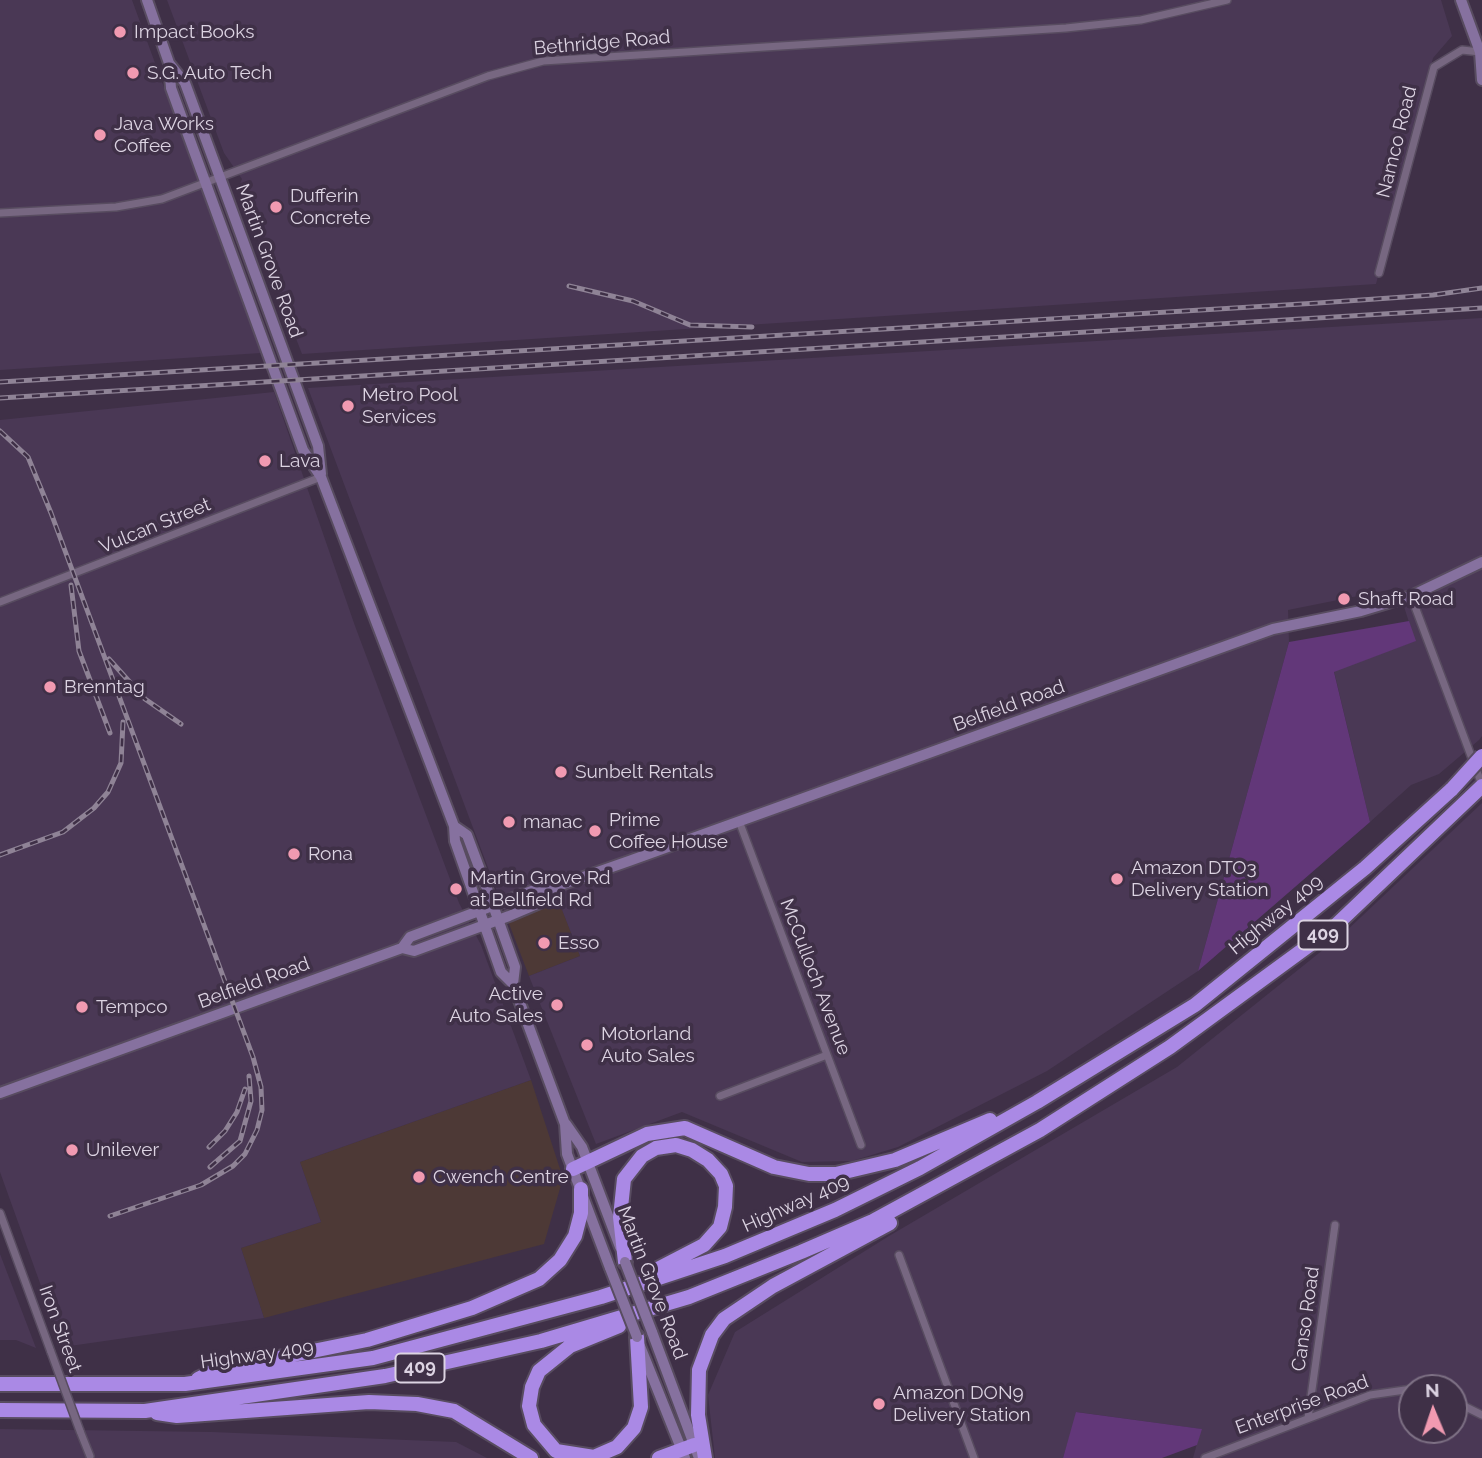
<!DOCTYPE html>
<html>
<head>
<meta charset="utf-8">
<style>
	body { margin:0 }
	#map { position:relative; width:1482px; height:1458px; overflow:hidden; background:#3f3047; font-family:Raleway,sans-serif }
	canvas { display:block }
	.north { position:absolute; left:1398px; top:1374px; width:70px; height:70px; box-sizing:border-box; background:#3f3047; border:2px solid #7e7185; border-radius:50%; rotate:358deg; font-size:19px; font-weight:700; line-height:28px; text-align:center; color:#dcd3e2 }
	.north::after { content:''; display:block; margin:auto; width:24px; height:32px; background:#f19ab1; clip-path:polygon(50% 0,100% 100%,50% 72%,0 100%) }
</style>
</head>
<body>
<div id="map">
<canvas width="1482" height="1458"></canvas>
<div class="north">N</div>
</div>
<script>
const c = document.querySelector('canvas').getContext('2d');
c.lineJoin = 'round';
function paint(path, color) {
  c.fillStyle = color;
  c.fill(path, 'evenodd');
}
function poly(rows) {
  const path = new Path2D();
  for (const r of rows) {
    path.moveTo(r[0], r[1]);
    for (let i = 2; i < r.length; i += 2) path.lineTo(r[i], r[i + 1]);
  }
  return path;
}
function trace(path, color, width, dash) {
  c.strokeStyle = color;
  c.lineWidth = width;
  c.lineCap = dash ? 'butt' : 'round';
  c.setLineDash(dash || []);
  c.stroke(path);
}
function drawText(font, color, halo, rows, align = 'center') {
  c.font = font + ' Raleway,sans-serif';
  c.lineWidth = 7;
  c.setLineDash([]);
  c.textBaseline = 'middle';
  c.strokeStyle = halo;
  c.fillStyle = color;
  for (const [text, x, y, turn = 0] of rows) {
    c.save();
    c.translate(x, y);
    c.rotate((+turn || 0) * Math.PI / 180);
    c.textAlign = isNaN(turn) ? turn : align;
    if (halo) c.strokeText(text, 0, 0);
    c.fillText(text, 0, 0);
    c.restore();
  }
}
paint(poly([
	[559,901,580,956,529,976,508,921],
	[531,1080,563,1178,544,1244,264,1318,241,1248,321,1222,300,1162]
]), '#4d3936');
paint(poly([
	[0,0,132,0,261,353,0,370],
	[167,0,1441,0,1452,36,1433,58,1376,284,302,354,238,188,242,179,224,153],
	[1482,318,1482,736,1479,740,1439,774,1411,785,1370,822,1334,671,1415,641,1398,588,1288,610,1289,642,1198,971,1047,1071,898,1147,852,1161,802,1162,682,1112,596,1144,529,976,580,956,559,902,508,921,308,388],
	[274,392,355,626,459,903,481,945,531,1080,300,1162,321,1222,241,1248,264,1318,63,1347,0,1172,0,420],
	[1482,803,1482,1458,1193,1458,1201,1429,1077,1412,1063,1458,715,1458,708,1395,735,1332,889,1236,1177,1067,1344,933],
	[1412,1388,1454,1388,1454,1430,1412,1430],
	[0,1254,36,1348,16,1340,0,1340],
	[0,1429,212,1432,456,1442,487,1458,0,1458]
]), '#4a3855');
paint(poly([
	[1409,621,1416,641,1334,672,1370,822,1198,971,1289,642],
	[1076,1412,1202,1429,1197,1445,1162,1458,1063,1458]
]), '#623779');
const street = poly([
	[0,213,116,207,162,199,488,76,543,61,1066,28,1141,20,1227,0],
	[1379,273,1434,67,1462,50,1480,52],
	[1411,596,1482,785],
	[0,602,321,477],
	[739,821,861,1145],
	[720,1096,827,1055],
	[0,1213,51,1352],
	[899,1255,974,1458],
	[1454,1401,1482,1415],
	[1308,1418,1335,1225],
	[80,1431,90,1456],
	[1205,1458,1370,1395,1412,1389]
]);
const secondary = poly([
	[147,0,169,63,171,88,303,450,321,477,454,826,455,841,501,972,513,984,565,1124,567,1154,610,1268],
	[1461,0,1480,52,1482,80],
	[169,63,185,83,223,186,318,446,321,474],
	[454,826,467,835,489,894,515,967,513,984],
	[402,948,414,951,509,916,542,902,549,889],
	[0,1093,402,948,410,937,537,889,549,889,629,861,1273,629,1361,611,1411,596,1482,562],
	[566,1124,582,1147,620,1247],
	[652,1332,699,1458],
	[640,1346,685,1458]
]);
const highway = poly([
	[573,1169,647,1134,685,1128,774,1167,809,1174,836,1174,895,1160,990,1120],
	[625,1262,620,1217,624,1179,642,1156,656,1148,676,1145,692,1150,708,1160,721,1174,726,1186,725,1207,720,1227,704,1245,652,1272],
	[619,1326,570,1346,539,1371,532,1387,529,1406,534,1425,556,1451,594,1457,617,1447,634,1428,641,1407,637,1337],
	[198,1379,214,1371,367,1340,472,1308,539,1279,560,1260,575,1236,581,1213,581,1189],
	[0,1384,185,1384,373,1358,601,1297,725,1256,835,1210,920,1168,1037,1102,1195,1005,1365,868,1452,789],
	[0,1410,145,1411,385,1376,541,1341,689,1297,801,1252,873,1221,1040,1130,1170,1047,1334,927,1482,786],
	[157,1413,177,1416,369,1402,417,1404,454,1411,531,1458],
	[659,1458,694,1445],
	[705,1458,698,1415,699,1370,712,1335,724,1319,773,1286,890,1223]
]);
trace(street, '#584c60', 10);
trace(secondary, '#584c60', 14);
trace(highway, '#584c60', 18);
trace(street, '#776781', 7);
trace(secondary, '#86719f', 10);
trace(highway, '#aa89e5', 14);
const rail = poly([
	[569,286,633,301,690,325,752,327],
	[0,382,1318,303,1433,295,1482,288],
	[0,398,1482,308],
	[0,431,28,457,51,513,253,1057,261,1087,262,1110,257,1130,245,1154,233,1166,201,1185,110,1216],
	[71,585,79,651,110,733],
	[109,659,145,699,181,724],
	[0,855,63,832,94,808,108,792,121,763,123,722],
	[209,1147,225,1131,237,1112,245,1089],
	[210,1167,240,1141,251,1101,249,1076]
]);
trace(rail, '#8f8396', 5);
trace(rail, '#3f3047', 2.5, [8]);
const streetBridge = poly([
	[51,1352,80,1431]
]);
const secondaryBridge = poly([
	[625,1262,652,1332],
	[610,1268,637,1337]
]);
const highwayBridge = poly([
	[1452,789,1482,756]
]);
trace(streetBridge, '#584c60', 10, []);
trace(secondaryBridge, '#584c60', 14, []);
trace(highwayBridge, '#584c60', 18, []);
trace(streetBridge, '#776781', 7);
trace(secondaryBridge, '#86719f', 10);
trace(highwayBridge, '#aa89e5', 14);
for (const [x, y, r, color] of [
	[120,32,7,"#f19ab1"],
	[133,73,7,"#f19ab1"],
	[100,135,7,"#f19ab1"],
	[276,207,7,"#f19ab1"],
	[348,406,7,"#f19ab1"],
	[265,461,7,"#f19ab1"],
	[1344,599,7,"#f19ab1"],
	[50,687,7,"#f19ab1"],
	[561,772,7,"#f19ab1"],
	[509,822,7,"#f19ab1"],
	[595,831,7,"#f19ab1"],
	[294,854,7,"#f19ab1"],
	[1117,879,7,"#f19ab1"],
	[456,889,7,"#f19ab1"],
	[544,943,7,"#f19ab1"],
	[557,1005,7,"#f19ab1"],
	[82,1007,7,"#f19ab1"],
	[587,1045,7,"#f19ab1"],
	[72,1150,7,"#f19ab1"],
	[419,1177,7,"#f19ab1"],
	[879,1404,7,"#f19ab1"]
]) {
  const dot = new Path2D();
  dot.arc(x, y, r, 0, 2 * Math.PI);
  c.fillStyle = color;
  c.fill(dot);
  trace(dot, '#3f3047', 2.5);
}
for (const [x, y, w] of [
	[1323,935,49],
	[420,1368,49]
]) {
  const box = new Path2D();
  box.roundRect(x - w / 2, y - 14.5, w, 29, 5);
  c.fillStyle = '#3f3047';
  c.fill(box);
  trace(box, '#dcd3e2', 2);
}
drawText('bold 18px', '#dcd3e2', null, [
	["409",1323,935],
	["409",420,1368]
]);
drawText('19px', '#dcd3e2', '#3f3047', [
	["Impact Books",134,32],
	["S.G. Auto Tech",147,73],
	["Java Works",114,124],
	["Coffee",114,146],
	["Dufferin",290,196],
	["Concrete",290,218],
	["Metro Pool",362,395],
	["Services",362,417],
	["Lava",279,461],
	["Shaft Road",1358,599],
	["Brenntag",64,687],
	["Sunbelt Rentals",575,772],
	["Prime",609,820],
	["Coffee House",609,842],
	["manac",523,822],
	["Rona",308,854],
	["Amazon DTO3",1131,868],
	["Delivery Station",1131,890],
	["Martin Grove Rd",470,878],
	["at Bellfield Rd",470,900],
	["Esso",558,943],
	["Active",543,994,"right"],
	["Auto Sales",543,1016,"right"],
	["Tempco",96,1007],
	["Motorland",601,1034],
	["Auto Sales",601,1056],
	["Unilever",86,1150],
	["Cwench Centre",433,1177],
	["Amazon DON9",893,1393],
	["Delivery Station",893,1415]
], 'left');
drawText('19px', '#dcd3e2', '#3f3047', [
	["Bethridge Road",602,43,-5],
	["Namco Road",1397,142,-76],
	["Martin Grove Road",269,261,70],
	["Vulcan Street",155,526,-22],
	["Belfield Road",1009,706,-20],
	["Highway 409",1276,915,-39],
	["McCulloch Avenue",815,977,69],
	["Belfield Road",254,983,-20],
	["Highway 409",796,1204,-24],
	["Martin Grove Road",652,1283,69],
	["Canso Road",1306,1319,-82],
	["Iron Street",60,1329,70],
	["Highway 409",257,1355,-8],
	["Enterprise Road",1302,1405,-20]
]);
</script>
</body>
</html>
